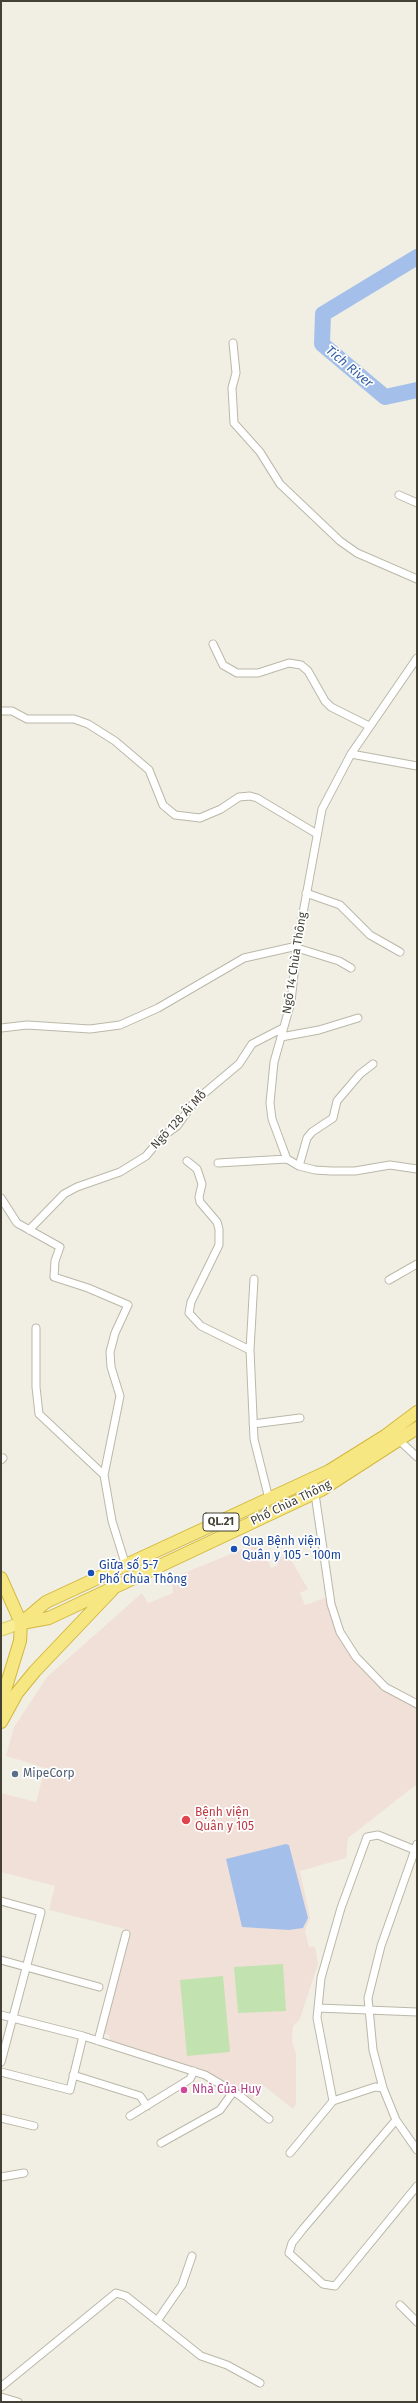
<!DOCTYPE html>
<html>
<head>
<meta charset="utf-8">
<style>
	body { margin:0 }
	#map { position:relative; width:418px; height:2403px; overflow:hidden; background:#f1efe4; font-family:"Fira Sans",sans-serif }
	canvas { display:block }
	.frame { position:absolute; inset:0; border:2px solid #434035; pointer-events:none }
</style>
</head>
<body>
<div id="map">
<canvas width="418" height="2403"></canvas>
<div class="frame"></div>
</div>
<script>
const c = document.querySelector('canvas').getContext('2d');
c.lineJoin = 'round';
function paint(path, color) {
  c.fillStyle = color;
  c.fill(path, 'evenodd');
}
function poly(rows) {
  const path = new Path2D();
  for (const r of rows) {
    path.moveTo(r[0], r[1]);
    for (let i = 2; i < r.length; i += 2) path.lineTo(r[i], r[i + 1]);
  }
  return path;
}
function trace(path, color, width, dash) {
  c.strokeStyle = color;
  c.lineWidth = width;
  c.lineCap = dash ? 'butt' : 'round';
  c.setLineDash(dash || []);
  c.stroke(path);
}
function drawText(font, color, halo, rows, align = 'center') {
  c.font = font + ' "Fira Sans",sans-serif';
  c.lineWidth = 3.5;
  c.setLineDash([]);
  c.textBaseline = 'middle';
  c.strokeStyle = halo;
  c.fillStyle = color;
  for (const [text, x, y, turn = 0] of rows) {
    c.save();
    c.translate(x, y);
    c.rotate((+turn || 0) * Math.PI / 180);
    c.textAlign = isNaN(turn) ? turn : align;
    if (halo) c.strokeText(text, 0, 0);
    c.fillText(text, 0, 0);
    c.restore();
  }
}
paint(poly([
	[260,1542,271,1568,278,1565,276,1559,288,1555,308,1589,300,1593,305,1605,328,1597,339,1633,384,1688,417,1708,417,1784,348,1838,346,1858,300,1871,310,1918,305,1931,309,1947,315,1946,318,1964,300,2019,293,2026,292,2041,296,2054,296,2104,293,2109,264,2086,252,2099,225,2081,208,2073,110,2041,109,2035,101,2033,125,1929,49,1910,55,1886,1,1872,1,1793,36,1802,45,1768,6,1756,14,1727,47,1677,142,1593,148,1603,173,1593,172,1578]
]), '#f1e0d8');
paint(poly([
	[283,1964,286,2011,238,2013,234,1967],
	[223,1976,230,2052,187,2056,180,1980]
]), '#c2e3af');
paint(poly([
	[286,1844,289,1845,308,1918,303,1928,289,1930,242,1927,226,1859]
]), '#a4c0ea');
trace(poly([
	[417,257,323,314,322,344,385,397,417,390]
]), '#a4c0ea', 16);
const minor = poly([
	[233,343,236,373,232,388,234,423,260,452,280,484,340,541,357,553,417,579],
	[399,495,417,503],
	[213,644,223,665,237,673,258,673,289,663,301,665,308,671,325,701,331,707,369,726],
	[417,658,351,754,322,809,297,946,291,1002,274,1062,270,1103,272,1119,285,1154,287,1159,299,1166,315,1170,331,1171,355,1171,390,1165,417,1169],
	[1,711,12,711,27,719,74,719,88,724,115,741,149,770,163,805,175,815,200,818,221,809,239,797,250,796,257,798,317,834],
	[351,754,417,766],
	[306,893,340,905,370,935,400,952],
	[297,948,339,961,351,968],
	[1,1028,27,1025,90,1029,120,1025,158,1008,244,958,297,946],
	[281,1037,319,1030,358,1018],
	[187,1161,197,1169,202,1184,199,1197,200,1202,217,1222,219,1229,219,1245,191,1302,189,1313,201,1326,250,1350],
	[218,1163,287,1159],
	[299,1166,307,1138,312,1132,333,1118,337,1101,360,1074,373,1064],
	[1,1198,17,1223,60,1247,55,1261,54,1277,88,1288,128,1305,115,1333,110,1352,111,1367,120,1396,104,1475,112,1521,126,1566],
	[29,1230,64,1194,77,1187,120,1172,146,1156,162,1137,177,1126,195,1101,239,1064,252,1044,283,1028],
	[254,1279,250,1350,254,1439,269,1499],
	[389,1280,417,1264],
	[36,1328,36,1387,39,1414,104,1475],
	[253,1424,300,1418],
	[400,1441,417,1457],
	[1,1460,3,1458],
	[313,1480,331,1604,340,1632,356,1657,385,1687,417,1704],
	[1,1901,41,1912,1,2062],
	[1,1960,99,1987],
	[318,2008,417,2012],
	[1,2015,83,2036,205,2075,239,2095,269,2119],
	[98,2041,126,1934],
	[1,2072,70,2090,83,2036],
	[73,2075,140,2096,147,2106],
	[383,2088,373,2050,368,1998,381,1946,417,1844],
	[333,2101,317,2018,321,1978,341,1908,367,1837,378,1835,415,1850],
	[130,2116,190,2079,194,2071],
	[1,2118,34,2126],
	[396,2120,303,2229,292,2243,289,2253,323,2284,335,2286,417,2186],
	[161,2143,220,2110,233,2092],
	[290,2153,333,2101,375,2087,383,2088,396,2120,417,2150],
	[1,2177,24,2173],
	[400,2305,417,2322],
	[157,2321,182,2285,192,2256],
	[1,2387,116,2293,126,2296,201,2356,227,2365,260,2383],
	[1,2397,18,2402]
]);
const primary = poly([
	[1,1630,21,1623]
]);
const trunk = poly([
	[1,1578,21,1623,20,1641,1,1703],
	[21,1623,46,1602,329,1471,385,1436,417,1412],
	[22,1623,49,1618,321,1490,417,1428],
	[1,1722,17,1693,35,1671,112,1590]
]);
trace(minor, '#bbb8a8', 9);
trace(primary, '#dbce69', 13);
trace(trunk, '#d2b73d', 14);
trace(minor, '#fff', 7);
trace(primary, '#f7ee97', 11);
trace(trunk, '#f6e782', 12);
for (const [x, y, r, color] of [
	[234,1549,4,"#1a4fb4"],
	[91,1573,4,"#1a4fb4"],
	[15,1774,4,"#5c6f8a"],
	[186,1820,5,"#e0444e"],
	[184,2090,4,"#d1479c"]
]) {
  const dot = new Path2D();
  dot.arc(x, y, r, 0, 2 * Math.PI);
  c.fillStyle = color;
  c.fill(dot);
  trace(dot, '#fff', 1.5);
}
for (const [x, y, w] of [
	[221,1522,36]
]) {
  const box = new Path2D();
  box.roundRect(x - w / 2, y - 9, w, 18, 3);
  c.fillStyle = '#fff';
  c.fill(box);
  trace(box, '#434035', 1);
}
drawText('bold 11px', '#434035', null, [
	["QL.21",221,1522]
]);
drawText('12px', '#434035', '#fff', [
	["Ngõ 14 Chùa Thông",295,963,-81],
	["Ngõ 128 Ái Mỗ",179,1120,-47],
	["Phố Chùa Thông",291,1503,-26]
]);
drawText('12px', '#164399', '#fff', [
	["Qua Bệnh viện",242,1542],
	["Quân y 105 - 100m",242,1556],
	["Giữa số 5-7",99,1566],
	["Phố Chùa Thông",99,1580]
], 'left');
drawText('12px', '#4e5e75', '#fff', [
	["MipeCorp",23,1774]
], 'left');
drawText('12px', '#be3a42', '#fff', [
	["Bệnh viện",195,1813],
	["Quân y 105",195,1827]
], 'left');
drawText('12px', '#b23c85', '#fff', [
	["Nhà Của Huy",192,2090]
], 'left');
drawText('italic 13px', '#3662a6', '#fff', [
	["Tich River",349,367,40]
]);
</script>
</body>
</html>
